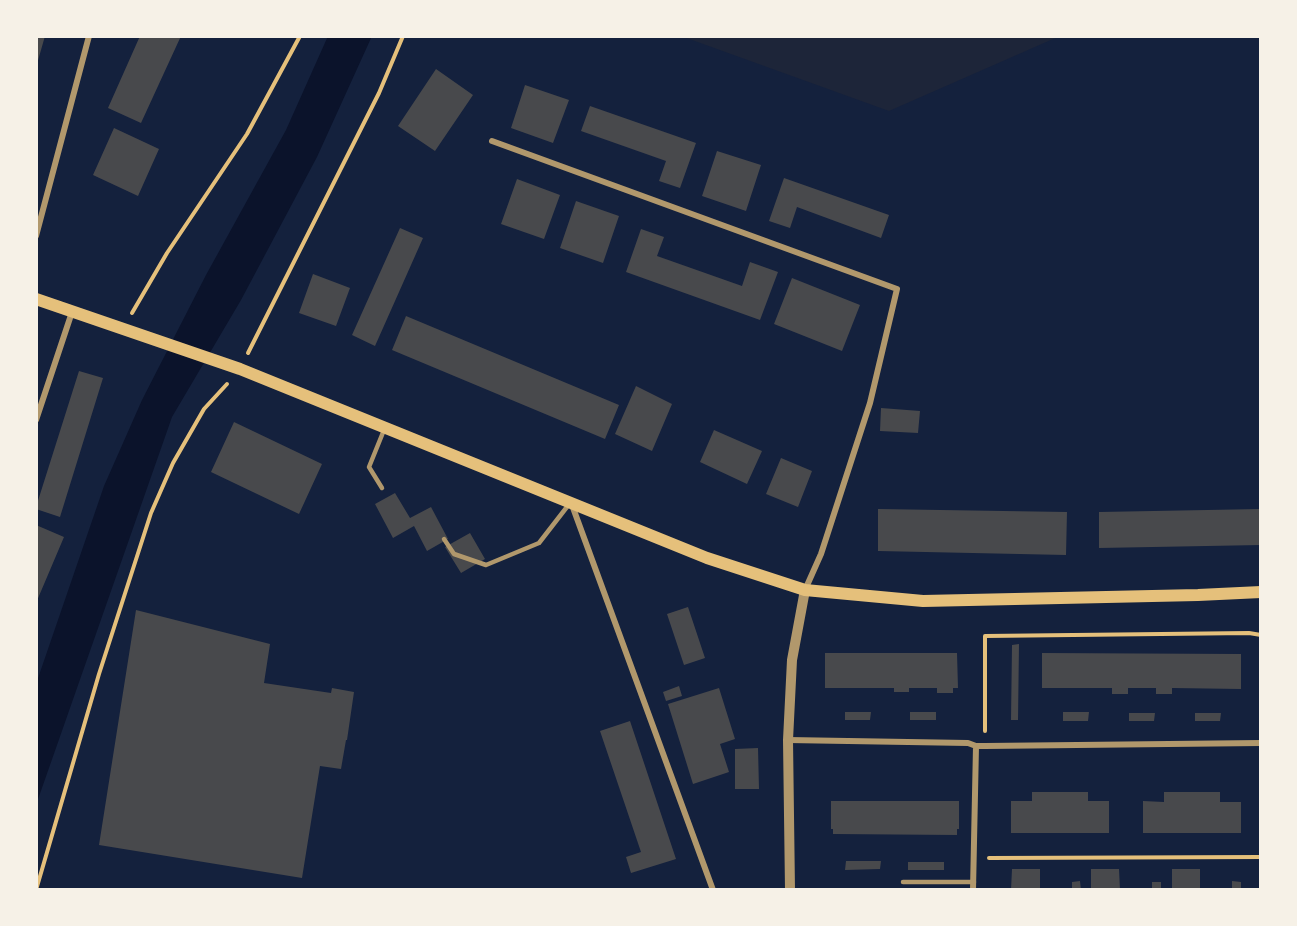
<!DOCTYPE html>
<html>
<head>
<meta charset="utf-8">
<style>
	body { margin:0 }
	#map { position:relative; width:1297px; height:926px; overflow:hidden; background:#14213d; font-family:Overpass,sans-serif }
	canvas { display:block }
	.frame { position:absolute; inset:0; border:38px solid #f6f1e7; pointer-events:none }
</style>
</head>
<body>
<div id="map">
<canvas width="1297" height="926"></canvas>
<div class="frame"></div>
</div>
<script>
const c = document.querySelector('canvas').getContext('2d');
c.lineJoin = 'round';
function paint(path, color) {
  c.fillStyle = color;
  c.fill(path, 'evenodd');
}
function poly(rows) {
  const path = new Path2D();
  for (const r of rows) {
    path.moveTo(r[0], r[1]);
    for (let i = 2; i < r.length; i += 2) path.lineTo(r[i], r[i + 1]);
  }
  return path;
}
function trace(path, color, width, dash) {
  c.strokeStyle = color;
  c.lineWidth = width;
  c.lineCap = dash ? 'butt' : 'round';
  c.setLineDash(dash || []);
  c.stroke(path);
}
paint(poly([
	[681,36,1060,36,889,111]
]), '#1d2539');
paint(poly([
	[328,36,372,36,317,157,241,300,172,417,36,805,36,684,104,486,142,400,206,275,286,130]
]), '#0b132b');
paint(poly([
	[36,36,45,36,37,64,36,64],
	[140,36,181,36,141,123,108,108],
	[436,69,473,95,435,151,398,126],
	[525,85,569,100,553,143,511,128],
	[590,106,696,143,680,188,659,181,666,161,581,131],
	[114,128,159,149,138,196,93,175],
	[717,151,761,165,746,211,702,196],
	[784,178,889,215,881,238,797,207,790,228,769,221],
	[517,179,560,195,544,239,501,224],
	[576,201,619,216,603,263,560,248],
	[400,228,423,238,375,346,352,335],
	[641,229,664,237,657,256,742,286,750,262,778,272,760,320,626,272],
	[313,274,350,288,336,326,299,313],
	[792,278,860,305,842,351,774,324],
	[406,316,619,405,605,439,392,350],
	[79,371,103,378,60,517,36,509,36,507],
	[636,386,672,404,652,451,615,434],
	[881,408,920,411,918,433,880,431],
	[234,422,322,464,299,514,211,472],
	[714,430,762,451,747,484,700,462],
	[781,458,812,471,798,507,766,494],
	[395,493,410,518,431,507,448,539,427,551,414,526,393,538,375,504],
	[878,509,1067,512,1066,555,878,551],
	[1261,509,1261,545,1099,548,1099,512],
	[36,525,64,537,36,603],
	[470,533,485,559,461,573,445,547],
	[688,607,705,658,684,665,667,614],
	[136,610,270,644,264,683,331,693,332,688,354,692,347,740,346,740,341,769,320,766,302,878,99,845],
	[1019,644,1018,720,1011,720,1012,645],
	[825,653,957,653,958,688,953,688,953,693,937,693,937,688,909,688,909,692,894,692,894,688,825,688],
	[1042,653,1241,654,1241,689,1172,688,1172,694,1156,694,1156,688,1128,688,1128,694,1112,694,1112,688,1042,688],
	[679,686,682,696,666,701,663,692],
	[719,688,735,739,720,744,729,772,693,784,668,704],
	[845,712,871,712,870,720,845,720],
	[910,712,936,712,936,720,910,720],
	[1063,712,1089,712,1088,721,1063,721],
	[1129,713,1155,713,1154,721,1129,721],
	[1195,713,1221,713,1220,721,1195,721],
	[630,721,676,859,631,873,626,857,641,852,600,731],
	[758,748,759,789,735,789,735,749],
	[1032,792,1088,792,1088,801,1109,801,1109,833,1011,833,1011,801,1032,801],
	[1164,792,1220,792,1220,802,1241,802,1241,833,1143,833,1143,801,1164,802],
	[831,801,959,801,959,829,957,829,957,835,833,834,833,829,831,829],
	[846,861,881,861,880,869,845,870],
	[908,862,944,862,944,870,908,870],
	[1012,869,1040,869,1040,890,1011,890],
	[1091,869,1119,869,1120,890,1091,890],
	[1172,869,1200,869,1200,890,1172,890],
	[1080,881,1081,890,1072,890,1072,882],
	[1232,881,1241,882,1241,890,1232,890],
	[1152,882,1161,882,1161,890,1152,890]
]), '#48494c');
trace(poly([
	[132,313,167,253,247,134,300,36],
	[248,353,379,93,403,36],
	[985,731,985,636,1249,633,1261,635],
	[989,858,1261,857],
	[36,890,99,674,151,513,173,463,204,409,227,384]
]), '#e5c07b', 4);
trace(poly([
	[382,488,369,467,384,430],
	[444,539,454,554,486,565,539,543,570,503],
	[903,882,974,882]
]), '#b1986c', 4.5);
trace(poly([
	[492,141,897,289,870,403,821,554,805,590],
	[36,236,89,36],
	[36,420,72,312],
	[572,505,713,890],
	[788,740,968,743,976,746,985,746,1261,743],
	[973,890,976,746]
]), '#b1986c', 6);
trace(poly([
	[790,890,788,740,792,660,805,590]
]), '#b1986c', 10);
trace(poly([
	[36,299,240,369,707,558,805,590,923,601,1198,595,1261,592]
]), '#e5c07b', 12);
</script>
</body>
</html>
